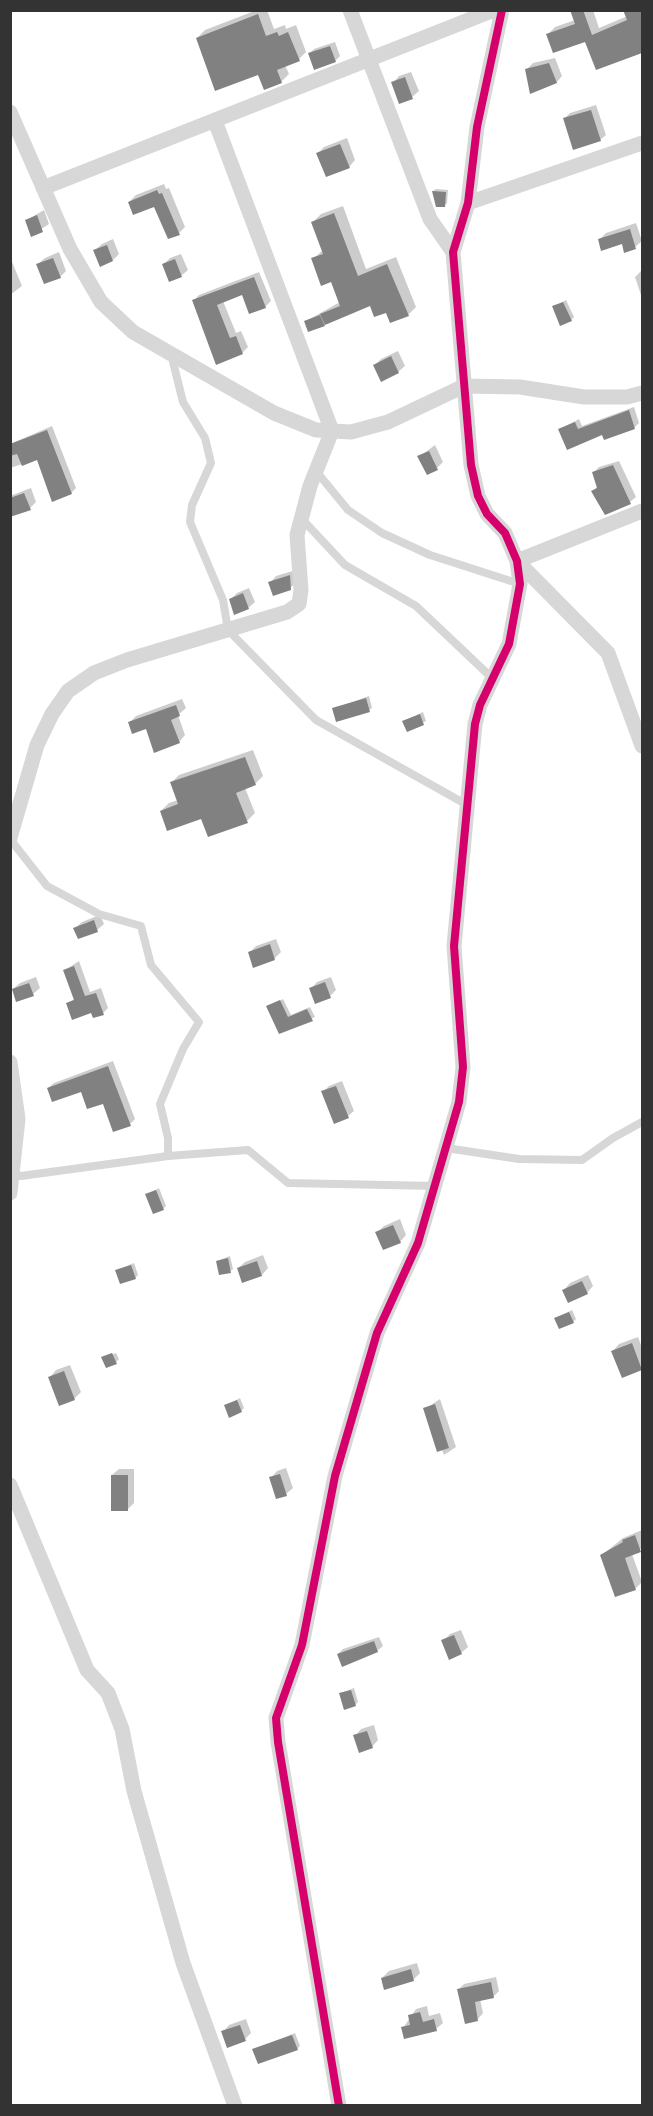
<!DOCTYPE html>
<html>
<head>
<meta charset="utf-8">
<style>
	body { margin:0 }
	#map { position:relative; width:653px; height:2116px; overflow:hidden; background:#fff; font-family:"Space Grotesk",sans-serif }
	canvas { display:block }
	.frame { position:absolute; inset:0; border:12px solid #333; pointer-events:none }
</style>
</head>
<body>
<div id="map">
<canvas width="653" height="2116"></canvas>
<div class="frame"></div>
</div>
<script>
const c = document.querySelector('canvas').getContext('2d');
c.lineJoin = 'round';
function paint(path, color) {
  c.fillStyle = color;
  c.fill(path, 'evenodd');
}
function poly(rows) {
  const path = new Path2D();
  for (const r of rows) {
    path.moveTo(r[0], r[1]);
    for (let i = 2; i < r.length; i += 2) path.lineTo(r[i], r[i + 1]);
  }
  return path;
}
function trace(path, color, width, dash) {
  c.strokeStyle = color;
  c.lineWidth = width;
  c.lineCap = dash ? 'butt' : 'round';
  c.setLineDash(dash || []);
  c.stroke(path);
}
paint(poly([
	[257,10,267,10,274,29,285,25,286,29,296,25,306,52,299,59,285,65,289,74,281,82,259,73,197,38,205,30],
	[572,10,593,10,599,28,642,10,642,51,596,68,585,40,548,34,555,27,575,20],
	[335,42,340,56,335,61,309,54,314,49],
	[555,58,562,76,557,82,531,92,527,69,533,63],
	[411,72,419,91,412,97,400,102,393,83,399,76],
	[596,105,606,135,600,140,564,119,570,113],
	[347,138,355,160,349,167,318,153,324,147],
	[164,184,166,189,169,188,185,227,179,233,155,205,129,202,136,195],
	[436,189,448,190,447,203,444,206,433,191],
	[343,206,366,269,396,257,416,307,408,315,371,304,324,324,306,321,340,302,332,280,313,259,323,250,313,222,321,214],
	[44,210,49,224,32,235,27,220],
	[636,223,642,241,635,247,623,242,599,240,606,233],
	[113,239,119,254,113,260,95,250,102,244],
	[59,252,66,271,60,277,38,264,45,258],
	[181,254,188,270,181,276,164,264,170,258],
	[10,257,22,286,10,295],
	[642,270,642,294,641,295,635,277],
	[259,272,271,301,265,307,243,293,223,301,236,333,241,331,248,347,242,353,193,301,199,295],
	[566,300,574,317,571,320,554,307],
	[398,351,405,366,398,372,375,365,381,359],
	[634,407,639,423,635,427,605,438,603,433,560,429,579,419,582,426],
	[52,426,76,488,71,493,38,459,10,468,10,444],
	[435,445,443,462,437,468,419,457],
	[619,461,636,497,630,502,593,491,598,486,593,473,599,467],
	[31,488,36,502,30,508,11,516,10,496],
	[296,570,297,582,290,588,270,583,276,576],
	[249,588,255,602,248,608,231,599,237,593],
	[369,696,372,708,369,710,334,709],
	[182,699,186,708,178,715,185,735,179,742,130,722,136,716],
	[423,712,426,721,407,730,404,721],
	[253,750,263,776,255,784,245,788,255,813,247,821,161,811,169,803,178,800,171,783,179,775],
	[100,915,104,924,97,930,75,928,82,922],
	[276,939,281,952,274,959,250,952,256,946],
	[79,961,90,992,101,988,108,1008,103,1013,68,1004,75,998,65,970],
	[36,977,40,988,33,994,13,989,20,983],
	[331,977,336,990,330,996,311,989,317,982],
	[283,999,291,1015,310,1007,315,1017,280,1032,268,1007],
	[113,1061,135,1119,130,1124,104,1102,82,1090,48,1088,54,1083],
	[342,1081,354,1111,348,1116,323,1092,329,1086],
	[159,1188,166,1206,163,1209,146,1195],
	[400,1219,406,1235,400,1242,377,1232,384,1226],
	[263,1255,268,1268,262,1275,243,1281,238,1268,245,1262],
	[230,1256,233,1269,230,1271,217,1261],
	[134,1263,138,1275,135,1278,117,1270],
	[588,1275,593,1286,587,1293,564,1290,570,1283],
	[572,1310,576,1319,573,1322,556,1318],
	[638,1337,642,1348,641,1368,613,1351,619,1344],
	[116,1353,119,1359,116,1362,104,1357],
	[70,1365,81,1392,74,1399,50,1377,56,1370],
	[240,1398,244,1408,241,1411,225,1406],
	[440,1399,456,1447,444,1455,425,1409],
	[286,1468,293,1488,286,1494,271,1478,277,1471],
	[119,1469,134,1469,134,1503,128,1509,112,1475],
	[642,1530,642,1548,632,1554,642,1582,635,1589,602,1555,623,1538],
	[461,1630,468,1647,461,1653,443,1641,450,1634],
	[379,1637,383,1646,377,1651,338,1654,343,1649],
	[354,1688,358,1702,355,1705,341,1693],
	[374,1725,378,1740,372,1747,355,1736,361,1729],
	[417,1963,420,1973,413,1980,382,1978,389,1971],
	[496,1977,499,1991,494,1996,480,1999,483,2013,478,2019,466,2022,458,1990,464,1984],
	[427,2006,429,2016,440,2013,443,2023,436,2029,403,2028,416,2009],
	[246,2019,251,2033,245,2039,223,2032,229,2025],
	[295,2033,300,2046,297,2049,254,2049]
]), '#0003');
paint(poly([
	[570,10,583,10,592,35,627,20,623,10,642,10,642,53,596,70,585,42,553,53,546,34,575,24],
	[258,14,266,36,277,32,279,36,288,32,300,61,277,70,282,83,264,90,258,75,215,91,196,38],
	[330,46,336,62,314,70,308,53],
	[549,63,557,83,530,94,525,69],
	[405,77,413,99,399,104,391,82],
	[591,110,601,141,573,150,563,118],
	[340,144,350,168,326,177,316,153],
	[157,190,159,194,162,193,180,235,168,239,154,207,133,215,128,202],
	[432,191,446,192,445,207,436,207],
	[334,213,358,276,387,264,409,316,390,323,386,313,374,317,370,306,325,325,320,314,340,306,331,282,321,286,311,258,323,254,311,222],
	[37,215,43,232,31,237,25,220],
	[630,229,636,249,624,253,622,244,601,251,598,239],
	[107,245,113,261,100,267,93,250],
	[53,258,61,278,44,284,36,264],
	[175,259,182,277,169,282,162,264],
	[254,277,266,308,249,314,242,295,217,305,230,338,236,336,243,354,216,365,192,300],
	[563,302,572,321,560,326,552,306],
	[320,315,325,326,308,332,304,321],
	[391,356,399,373,381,382,373,365],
	[629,410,635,429,604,440,602,435,567,450,558,429,575,422,578,429],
	[47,430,72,494,52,502,37,460,22,466,17,454,10,456,10,444],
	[429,451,438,470,427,475,417,456],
	[613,465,631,504,605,515,591,491,597,488,592,472],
	[24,493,31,510,10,517,10,498],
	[290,575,291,590,273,596,268,582],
	[243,593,249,609,234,615,229,599],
	[366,698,370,712,336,722,332,708],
	[176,705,180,716,171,720,180,743,154,753,146,729,132,734,128,722],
	[420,714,424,725,407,732,402,721],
	[245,757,256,785,236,793,248,823,208,837,201,819,167,831,160,811,178,804,170,782],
	[94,920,98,932,78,939,73,928],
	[270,944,275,960,253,968,248,952],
	[74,966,85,996,96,993,104,1015,93,1018,91,1013,72,1020,66,1003,74,1000,63,970],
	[325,982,331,998,315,1004,309,988],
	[29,983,34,996,16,1002,12,989],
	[280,1000,288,1017,307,1009,313,1021,279,1034,266,1006],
	[108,1066,131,1126,113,1132,103,1104,87,1109,81,1092,52,1102,47,1088],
	[336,1086,349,1118,334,1124,321,1091],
	[156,1190,164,1210,153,1214,145,1194],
	[393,1225,401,1243,383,1250,375,1232],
	[228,1258,231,1273,219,1275,216,1261],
	[257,1261,262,1276,242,1283,237,1268],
	[131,1265,136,1279,120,1284,115,1270],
	[582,1281,588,1294,568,1303,562,1290],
	[569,1312,574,1323,559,1329,554,1318],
	[632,1343,642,1370,622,1378,611,1351],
	[112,1353,117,1364,106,1368,101,1357],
	[64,1371,75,1400,59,1406,48,1377],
	[237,1400,242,1412,229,1418,224,1405],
	[435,1404,449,1448,437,1452,423,1408],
	[280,1474,287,1496,276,1499,269,1477],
	[111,1475,128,1475,128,1511,111,1511],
	[635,1535,641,1552,625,1558,636,1590,615,1597,600,1555,623,1542,622,1540],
	[454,1635,462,1654,449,1660,441,1640],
	[374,1641,378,1652,342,1667,337,1654],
	[351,1690,356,1706,344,1710,339,1693],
	[367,1731,373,1748,359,1753,353,1735],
	[411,1969,414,1981,384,1990,381,1978],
	[491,1982,494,1998,475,2002,478,2021,465,2024,457,1989],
	[420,2012,423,2022,434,2019,437,2031,404,2039,401,2027,410,2025,408,2015],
	[240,2025,246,2041,227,2048,221,2031],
	[292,2035,298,2050,258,2064,252,2049]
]), '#818181');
trace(poly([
	[171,354,183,402,205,438,211,463,192,505,190,522,223,600,228,630,316,720,469,806],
	[316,471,348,510,382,533,430,555,520,584],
	[302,519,345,565,416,606,492,678],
	[10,839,47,886,99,914,141,926,151,965,199,1022,183,1049,160,1104,168,1138,168,1156,21,1176,13,1174],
	[446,1148,519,1159,582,1160,613,1138,642,1122],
	[168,1156,248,1150,288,1183,436,1186]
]), '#d7d7d7', 8);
trace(poly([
	[350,10,430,219,453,252],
	[10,112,70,249,101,302,133,332,274,413,316,430,351,432,388,422,464,386,520,387,584,397,627,397,642,393],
	[43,188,494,10],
	[468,203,642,143],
	[642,511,517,561,608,653,642,746],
	[10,838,37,745,52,714,68,691,94,673,127,660,287,612,299,604,301,590,297,535,310,486,332,431,215,121],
	[10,1062,18,1119,10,1193],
	[10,1485,87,1670,108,1693,122,1729,134,1791,183,1963,235,2106],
	[339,2106,278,1742,276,1718,302,1645,335,1476,377,1333,418,1243,459,1102,463,1067,454,946,475,724,480,705,509,644,520,584,517,561,505,533,487,514,478,496,471,465,453,252,468,203,477,127,502,10]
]), '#d7d7d7', 15);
trace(poly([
	[339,2106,278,1742,276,1718,302,1645,335,1476,377,1333,418,1243,459,1102,463,1067,454,946,475,724,480,705,509,644,520,584,517,561,505,533,487,514,478,496,471,465,453,252,468,203,477,127,502,10]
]), '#d6006c', 8);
</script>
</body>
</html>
